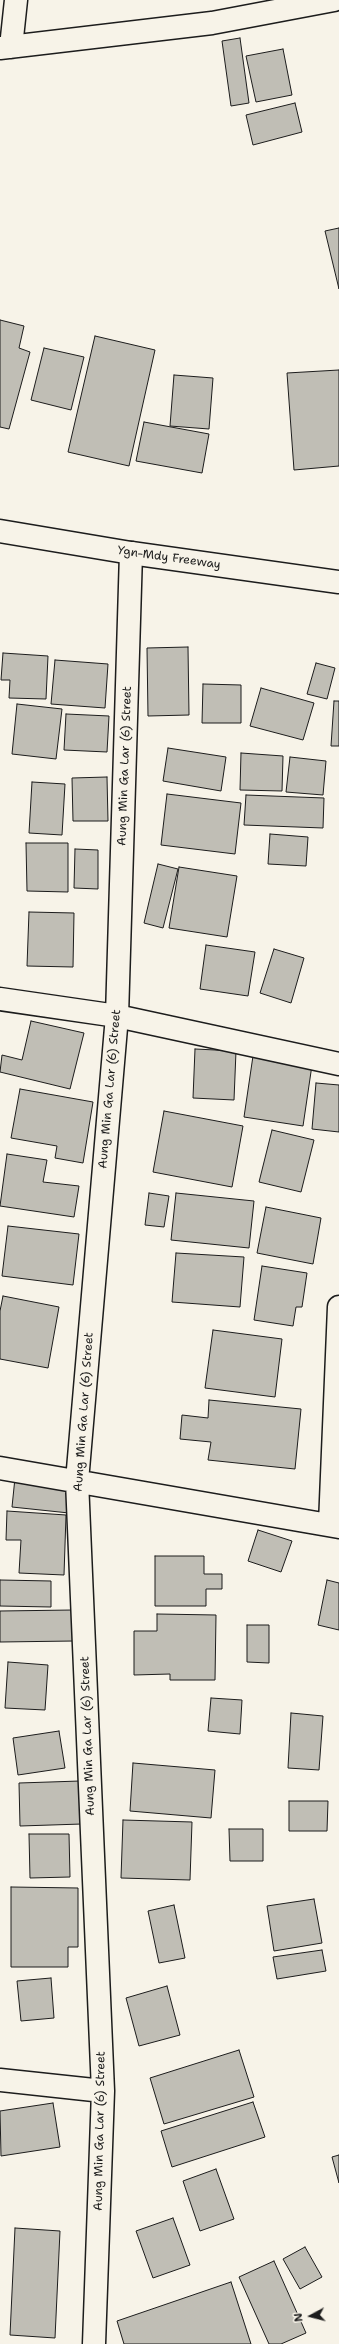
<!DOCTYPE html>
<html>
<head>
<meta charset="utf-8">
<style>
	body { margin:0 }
	#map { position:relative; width:339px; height:2344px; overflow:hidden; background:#f7f3e8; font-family:"Shantell Sans",sans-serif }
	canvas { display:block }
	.north { position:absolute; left:291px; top:2296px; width:40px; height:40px; -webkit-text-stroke:3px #f7f3e8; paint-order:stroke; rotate:263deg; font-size:11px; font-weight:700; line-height:16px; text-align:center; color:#1c1c1c }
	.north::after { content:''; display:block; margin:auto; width:14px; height:18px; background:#1c1c1c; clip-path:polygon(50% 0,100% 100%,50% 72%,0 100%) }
</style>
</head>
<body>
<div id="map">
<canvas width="339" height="2344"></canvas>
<div class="north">N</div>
</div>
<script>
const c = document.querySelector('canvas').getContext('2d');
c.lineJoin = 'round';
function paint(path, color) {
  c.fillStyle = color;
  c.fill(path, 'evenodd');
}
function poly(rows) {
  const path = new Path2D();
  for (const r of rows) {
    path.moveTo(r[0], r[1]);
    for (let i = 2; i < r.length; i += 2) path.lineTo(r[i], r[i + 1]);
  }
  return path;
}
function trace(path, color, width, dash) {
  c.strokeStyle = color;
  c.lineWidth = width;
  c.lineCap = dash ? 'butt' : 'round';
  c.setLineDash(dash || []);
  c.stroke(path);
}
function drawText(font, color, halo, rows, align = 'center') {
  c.font = font + ' "Shantell Sans",sans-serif';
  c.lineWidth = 4;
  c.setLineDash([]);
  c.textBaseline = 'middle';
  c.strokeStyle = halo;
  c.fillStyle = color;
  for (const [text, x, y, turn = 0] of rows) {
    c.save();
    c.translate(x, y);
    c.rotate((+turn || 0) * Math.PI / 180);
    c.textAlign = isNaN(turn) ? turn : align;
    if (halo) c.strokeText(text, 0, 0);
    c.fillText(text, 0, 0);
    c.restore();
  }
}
const building = poly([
	[240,38,249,103,231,106,222,41,240,38],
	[283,49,292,95,256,102,246,56,283,49],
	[295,103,302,132,253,145,246,115,295,103],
	[339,228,339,289,325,231,339,228],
	[0,320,24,326,19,348,30,352,9,429,0,427,0,320],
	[95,336,155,350,129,466,68,452,95,336],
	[44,348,84,357,71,410,31,400,44,348],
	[339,370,339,466,294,470,287,373,339,370],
	[174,375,213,378,209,429,170,426,174,375],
	[144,422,209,434,202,473,136,461,144,422],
	[188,647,189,715,148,716,147,648,188,647],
	[3,653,48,656,46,699,9,698,10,680,1,680,3,653],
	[55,660,108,664,105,708,51,704,55,660],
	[316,663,335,668,327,699,307,694,316,663],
	[203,684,241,685,241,723,202,723,203,684],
	[261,688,314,703,303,740,250,726,261,688],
	[334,701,339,701,339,746,331,746,334,701],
	[17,704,62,709,56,759,12,754,17,704],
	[66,714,109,716,107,752,64,750,66,714],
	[168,748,226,757,221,791,163,781,168,748],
	[241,753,283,756,282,791,240,790,241,753],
	[290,757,326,761,323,795,286,792,290,757],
	[107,777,108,821,73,821,72,778,107,777],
	[32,782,65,784,62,835,29,833,32,782],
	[167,794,241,803,235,854,161,845,167,794],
	[246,795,324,798,323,828,244,825,246,795],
	[270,834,308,837,306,866,268,864,270,834],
	[26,843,68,843,68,892,27,891,26,843],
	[75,849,98,850,98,889,74,888,75,849],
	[158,864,178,869,163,928,144,923,158,864],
	[179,867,237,876,227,937,169,928,179,867],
	[29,912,74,913,73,967,27,966,29,912],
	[206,945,255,952,248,996,200,989,206,945],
	[274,949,304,958,291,1003,260,993,274,949],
	[31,1021,84,1033,70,1089,0,1072,2,1055,22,1060,31,1021],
	[195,1049,236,1051,234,1100,193,1098,195,1049],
	[253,1056,312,1065,303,1126,244,1117,253,1056],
	[316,1083,339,1085,339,1132,312,1129,316,1083],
	[20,1089,93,1102,83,1163,55,1158,57,1146,11,1138,20,1089],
	[164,1111,243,1126,232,1187,153,1172,164,1111],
	[272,1130,314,1140,301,1192,259,1182,272,1130],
	[7,1154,47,1160,43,1182,79,1186,74,1217,0,1206,7,1154],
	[149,1193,169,1196,164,1227,145,1225,149,1193],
	[176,1193,254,1201,249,1248,171,1240,176,1193],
	[266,1207,321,1218,313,1264,257,1253,266,1207],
	[8,1226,79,1234,73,1285,2,1276,8,1226],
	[176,1253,244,1257,240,1307,172,1302,176,1253],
	[262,1266,307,1273,302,1307,296,1307,293,1326,254,1320,262,1266],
	[3,1296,59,1307,48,1368,0,1359,0,1311,3,1296],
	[213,1330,282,1339,275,1397,205,1388,213,1330],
	[209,1400,301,1409,295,1469,208,1460,211,1442,180,1439,182,1415,208,1418,209,1400],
	[15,1478,72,1484,69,1513,12,1507,15,1478],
	[7,1511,66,1515,64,1575,19,1573,21,1540,6,1540,7,1511],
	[258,1530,292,1541,281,1572,248,1561,258,1530],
	[155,1556,204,1556,204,1574,222,1574,222,1589,206,1589,206,1606,155,1606,155,1556],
	[0,1580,51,1581,51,1607,0,1606,0,1580],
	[327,1580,339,1583,339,1630,318,1625,327,1580],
	[73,1610,74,1641,0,1642,0,1611,73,1610],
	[157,1614,216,1615,215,1680,170,1680,170,1674,134,1675,134,1631,157,1631,157,1614],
	[247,1625,269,1625,269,1663,247,1662,247,1625],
	[8,1662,48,1665,45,1710,5,1708,8,1662],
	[211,1698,242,1700,240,1734,208,1731,211,1698],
	[291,1713,323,1716,319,1770,288,1768,291,1713],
	[59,1731,65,1768,18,1775,13,1738,59,1731],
	[133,1763,215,1770,211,1818,130,1811,133,1763],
	[80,1781,82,1824,20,1826,19,1783,80,1781],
	[289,1801,328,1801,327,1831,289,1831,289,1801],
	[123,1820,192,1822,190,1880,121,1878,123,1820],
	[229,1829,263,1829,263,1861,230,1861,229,1829],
	[29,1834,69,1834,70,1877,30,1878,29,1834],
	[11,1887,78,1888,78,1947,68,1947,68,1967,11,1967,11,1887],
	[314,1899,322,1943,274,1951,267,1906,314,1899],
	[174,1905,185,1958,159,1963,148,1911,174,1905],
	[322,1950,326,1971,277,1979,273,1957,322,1950],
	[51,1978,54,2018,21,2021,17,1981,51,1978],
	[167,1986,180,2035,139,2046,126,1998,167,1986],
	[239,2050,254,2097,164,2124,150,2078,239,2050],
	[253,2102,265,2137,172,2167,161,2131,253,2102],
	[53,2103,60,2147,1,2156,0,2111,53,2103],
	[339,2155,339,2183,332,2157,339,2155],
	[216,2169,234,2219,200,2231,183,2181,216,2169],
	[173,2218,190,2265,153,2278,136,2231,173,2218],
	[15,2228,60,2231,55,2338,10,2335,15,2228],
	[305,2247,322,2277,300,2289,283,2259,305,2247],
	[274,2261,306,2333,281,2344,269,2344,239,2277,274,2261],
	[231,2282,251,2344,124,2344,117,2321,231,2282]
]);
paint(building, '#c0beb5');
trace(building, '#1c1c1c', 1);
const minor = poly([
	[11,47,16,0],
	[0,48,212,23,334,0],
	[0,999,117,1016,339,1064],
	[0,1468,339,1527],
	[330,1524,339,1307],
	[0,2080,103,2091],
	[94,2344,103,2091,77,1481,117,1016,131,553]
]);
const primary = poly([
	[0,531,131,553,339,582]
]);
trace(minor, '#1c1c1c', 25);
trace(primary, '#1c1c1c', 25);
trace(minor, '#f7f3e8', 22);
trace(primary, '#f7f3e8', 22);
drawText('12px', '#1c1c1c', '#f7f3e8', [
	["Ygn-Mdy Freeway",169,558,8],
	["Aung Min Ga Lar (6) Street",125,766,-88],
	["Aung Min Ga Lar (6) Street",110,1089,-85],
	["Aung Min Ga Lar (6) Street",84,1412,-86],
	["Aung Min Ga Lar (6) Street",88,1736,-92],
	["Aung Min Ga Lar (6) Street",100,2131,-89]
]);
</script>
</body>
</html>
